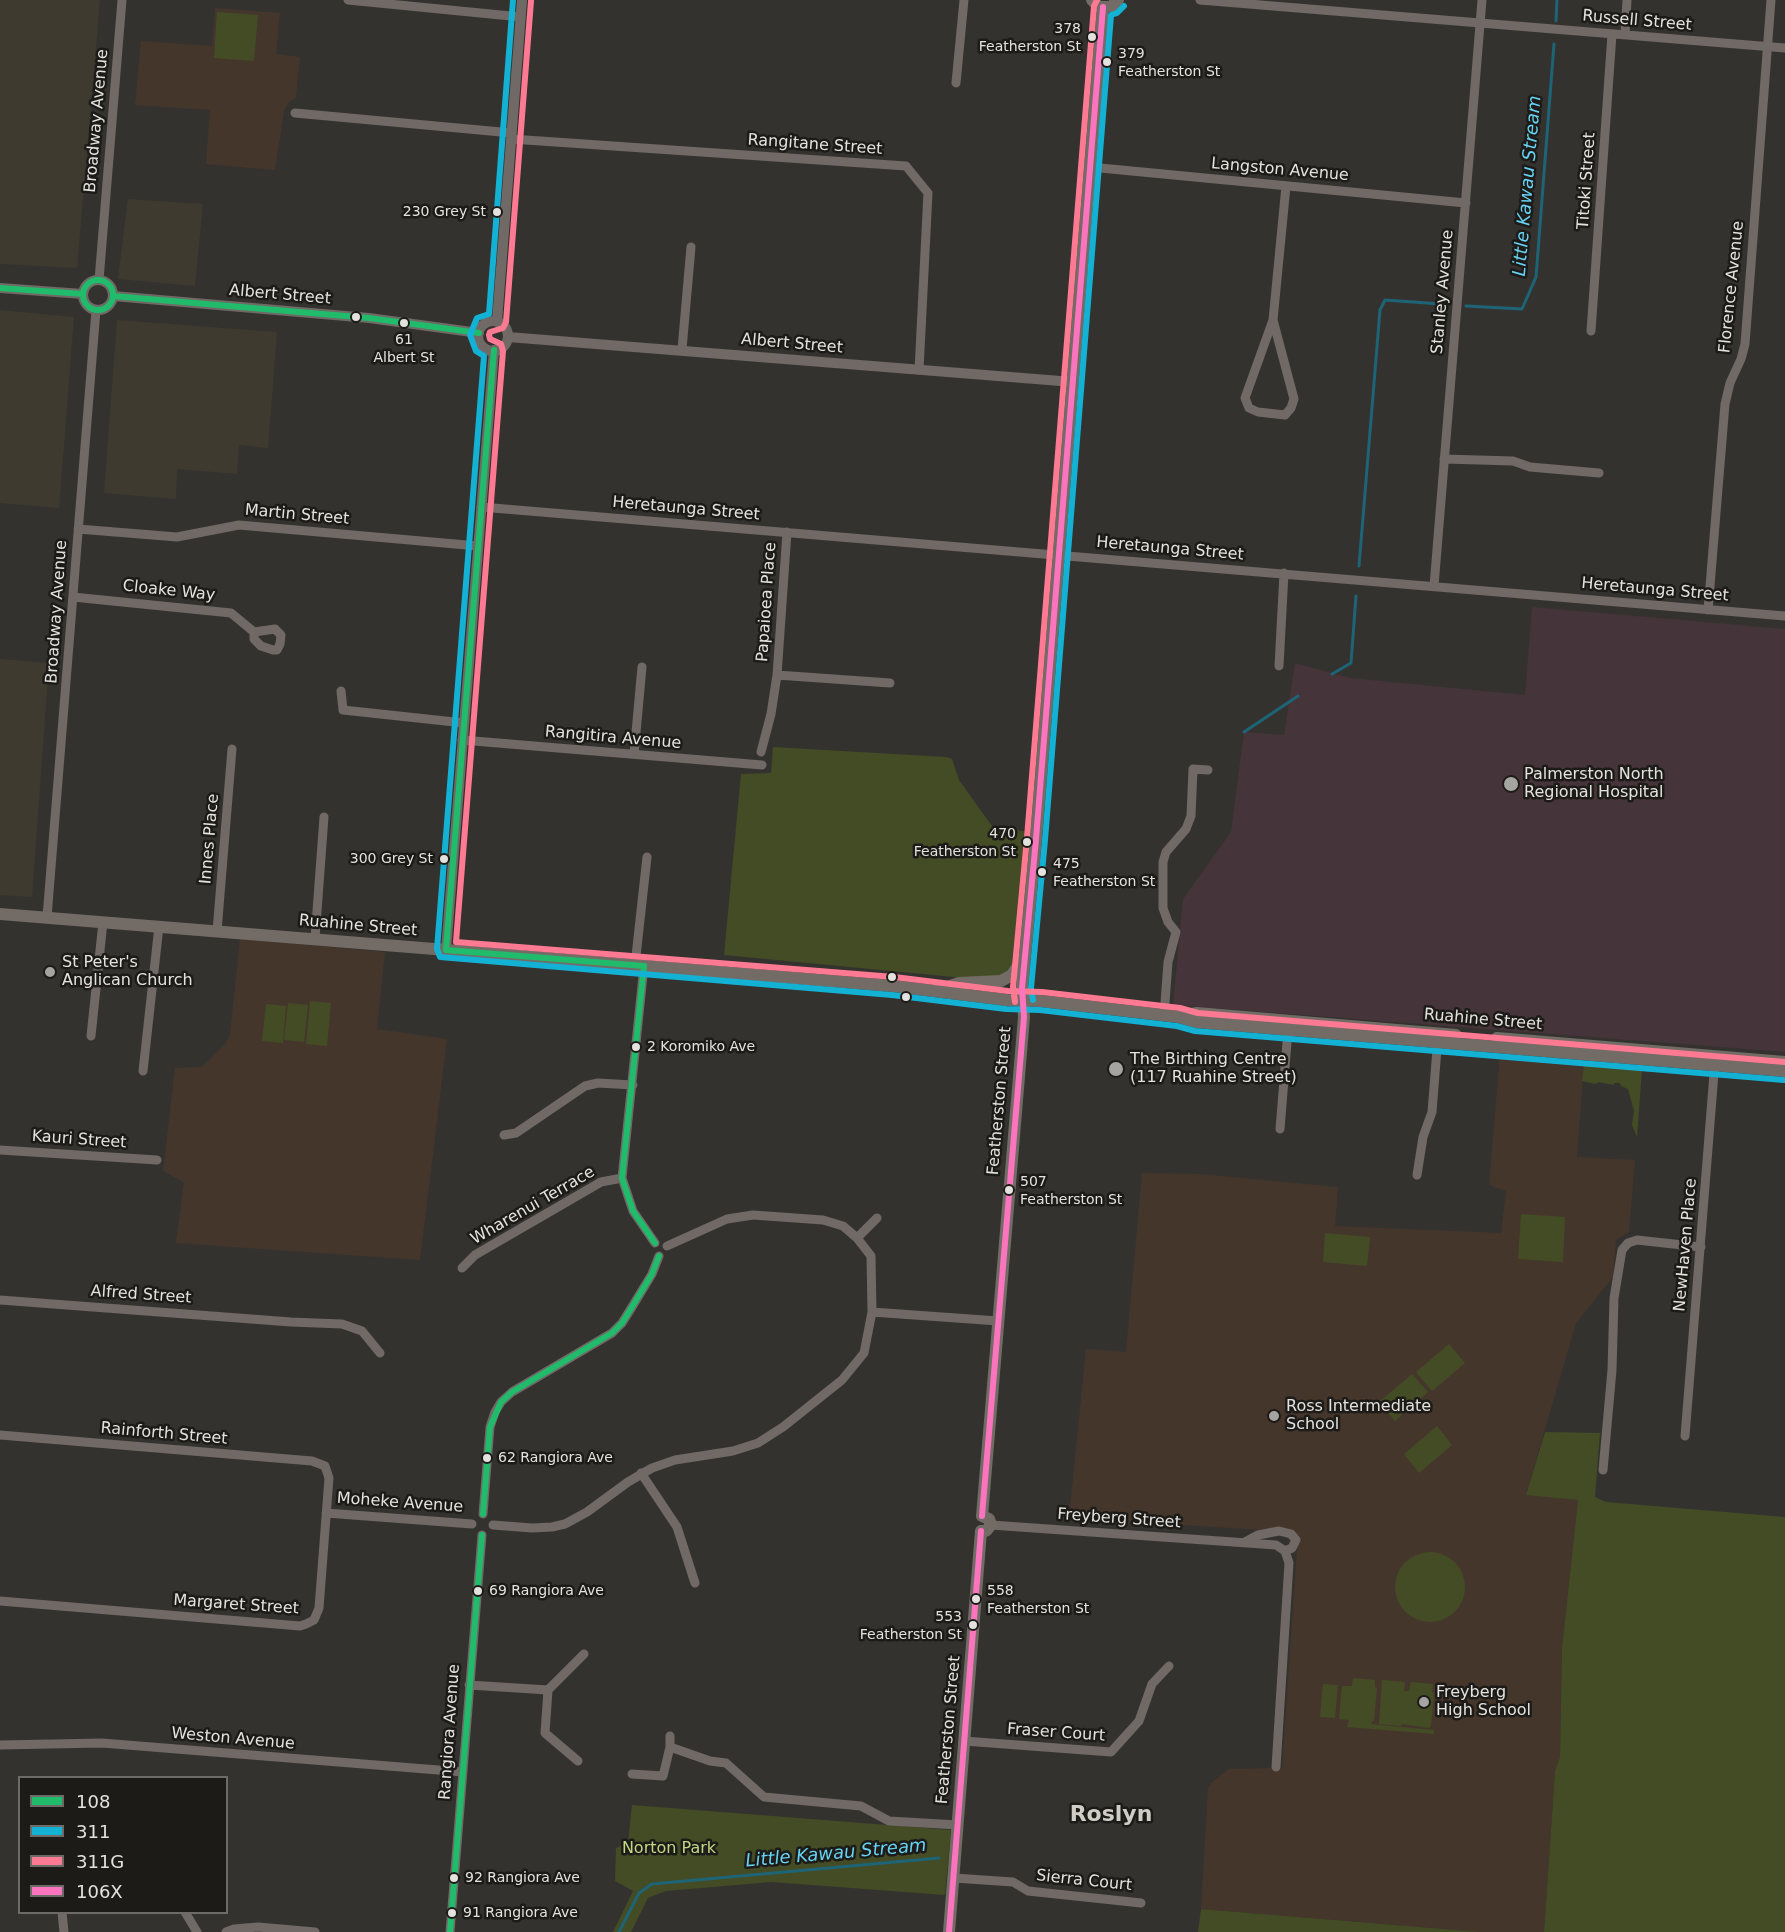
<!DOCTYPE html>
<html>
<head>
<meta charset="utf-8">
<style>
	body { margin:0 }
	#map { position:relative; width:1785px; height:1932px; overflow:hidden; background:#34322f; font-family:"DejaVu Sans",sans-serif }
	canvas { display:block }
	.legend { position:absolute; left:18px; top:1776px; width:210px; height:138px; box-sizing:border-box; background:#1c1b18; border:2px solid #6c6b68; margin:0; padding:8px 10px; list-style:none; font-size:18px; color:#e4e2df }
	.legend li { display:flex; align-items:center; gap:12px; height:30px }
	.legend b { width:30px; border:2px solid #6c6b68 }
</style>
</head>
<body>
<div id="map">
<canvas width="1785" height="1932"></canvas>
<ul class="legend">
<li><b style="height:8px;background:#20bc6c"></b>108</li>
<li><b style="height:8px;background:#13b2d5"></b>311</li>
<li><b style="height:8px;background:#fe7a93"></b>311G</li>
<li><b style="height:8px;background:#fc73be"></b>106X</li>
</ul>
</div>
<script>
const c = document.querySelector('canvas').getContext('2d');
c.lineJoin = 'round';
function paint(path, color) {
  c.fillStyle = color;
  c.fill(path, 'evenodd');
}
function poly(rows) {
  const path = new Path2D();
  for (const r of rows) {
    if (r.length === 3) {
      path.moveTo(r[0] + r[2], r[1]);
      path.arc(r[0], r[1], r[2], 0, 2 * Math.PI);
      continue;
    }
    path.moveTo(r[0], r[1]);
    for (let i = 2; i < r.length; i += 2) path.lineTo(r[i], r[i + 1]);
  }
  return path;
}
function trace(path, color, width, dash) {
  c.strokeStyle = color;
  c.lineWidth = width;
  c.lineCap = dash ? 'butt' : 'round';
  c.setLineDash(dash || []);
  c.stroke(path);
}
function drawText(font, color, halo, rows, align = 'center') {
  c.font = font + ' "DejaVu Sans",sans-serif';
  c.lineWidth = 5;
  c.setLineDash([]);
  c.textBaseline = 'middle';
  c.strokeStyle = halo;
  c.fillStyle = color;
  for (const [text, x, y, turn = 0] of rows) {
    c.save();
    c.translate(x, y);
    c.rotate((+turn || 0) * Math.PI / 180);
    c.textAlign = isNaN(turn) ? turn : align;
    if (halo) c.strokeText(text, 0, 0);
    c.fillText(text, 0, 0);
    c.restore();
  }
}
paint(poly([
	[0,0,100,0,77,268,0,264],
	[128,199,203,204,195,286,118,279],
	[0,310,74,317,59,508,0,503],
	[117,320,277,332,268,448,239,445,237,474,177,469,176,499,104,493],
	[0,659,49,663,32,897,0,895]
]), '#3e3a30');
paint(poly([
	[215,8,280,13,276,54,300,57,296,98,289,102,284,110,275,170,206,164,210,110,135,105,141,41,212,46],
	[240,939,385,952,377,1029,447,1039,420,1260,176,1243,184,1182,163,1171,175,1068,202,1067,226,1043,230,1035],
	[1500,1055,1584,1063,1577,1157,1635,1160,1629,1232,1616,1240,1613,1277,1576,1323,1526,1494,1578,1500,1562,1648,1560,1757,1555,1771,1544,1932,1480,1932,1201,1909,1208,1788,1211,1783,1229,1769,1282,1768,1298,1536,1279,1531,1069,1518,1086,1349,1126,1352,1142,1173,1199,1174,1338,1187,1335,1226,1501,1233,1506,1191,1489,1185]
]), '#45362c');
paint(poly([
	[1532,607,1785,629,1785,1052,1173,1005,1183,899,1231,832,1244,732,1284,735,1295,663,1350,678,1525,695]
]), '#45343a');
paint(poly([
	[217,12,258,15,254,61,214,58],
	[773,747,946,757,952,759,959,780,992,826,1029,832,1017,983,724,955,741,774,771,773],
	[310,1001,331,1003,327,1046,306,1044],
	[288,1003,308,1005,304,1042,284,1040],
	[266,1004,286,1006,283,1043,262,1041],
	[1584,1063,1642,1069,1637,1137,1632,1125,1634,1111,1628,1089,1621,1086,1620,1083,1614,1083,1614,1085,1598,1082,1596,1084,1582,1081],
	[1521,1214,1565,1217,1563,1262,1518,1259],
	[1325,1233,1370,1237,1367,1266,1323,1262],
	[1449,1344,1465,1363,1432,1391,1416,1372],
	[1412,1374,1428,1392,1395,1421,1379,1402],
	[1437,1426,1452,1445,1419,1473,1404,1454],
	[1545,1432,1600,1433,1595,1497,1606,1502,1785,1517,1785,1932,1544,1932,1555,1771,1560,1757,1562,1648,1578,1500,1526,1495],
	[1430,1587,35],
	[1353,1678,1375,1680,1375,1687,1377,1688,1374,1721,1372,1721,1371,1724,1434,1730,1434,1734,1347,1727,1349,1720,1339,1719,1342,1686,1352,1686],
	[1382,1680,1405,1682,1404,1691,1409,1691,1411,1682,1433,1684,1432,1692,1434,1693,1431,1726,1429,1728,1402,1724,1401,1726,1379,1724],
	[1323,1684,1338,1685,1335,1718,1320,1717],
	[632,1805,951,1830,945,1895,771,1882,666,1891,648,1898,631,1932,613,1932,633,1891,615,1881,616,1848,628,1843],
	[1201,1909,1480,1932,1198,1932]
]), '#444c25');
trace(poly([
	[1556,21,1557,0],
	[1466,306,1522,309,1536,277,1554,44],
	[1359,566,1380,310,1385,300,1441,304],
	[1332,674,1351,663,1356,596],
	[1244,732,1298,696],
	[619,1932,639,1893,652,1884,939,1858]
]), '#1e6477', 3);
trace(poly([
	[348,0,521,17],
	[1200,0,1785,48],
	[1625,35,1627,0],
	[956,83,964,0],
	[295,113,512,133],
	[511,139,906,166,928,193,919,370],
	[1090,167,1466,203],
	[99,280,122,0],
	[1273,320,1245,398,1249,408,1258,412,1285,415,1291,408,1294,399,1273,320,1286,186],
	[1591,331,1612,34],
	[682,349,691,247],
	[1444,459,1513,461,1530,467,1599,473],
	[481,507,1785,616],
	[78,529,177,537,239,525,478,546],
	[1434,586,1482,0],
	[73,597,231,613,254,632,254,639,261,646,273,650,277,650,280,644,281,635,275,629,254,632],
	[1708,610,1725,404,1730,383,1741,359,1745,344,1771,0],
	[1279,666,1284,573],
	[777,675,890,683],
	[341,691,343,710,464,723],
	[462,740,762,765],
	[761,752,771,714,777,675,787,532],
	[634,754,642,667],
	[47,917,96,310],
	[217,931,232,749],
	[315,938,324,817],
	[635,965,647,857],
	[644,966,622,1178,633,1211,655,1243],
	[1164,1016,1168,962,1176,932,1168,922,1163,908,1163,862,1166,852,1186,829,1191,816,1193,769,1208,770],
	[91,1036,103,922],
	[143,1071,159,926],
	[1280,1129,1288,1030],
	[504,1135,516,1133,585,1086,598,1083,633,1085],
	[0,1150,157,1160],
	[1417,1175,1423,1137,1432,1112,1438,1036],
	[857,1238,877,1218],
	[462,1268,475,1255,601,1182,622,1178],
	[0,1300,291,1322,342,1324,362,1331,380,1353],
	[872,1312,998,1321],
	[0,1435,312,1461,325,1466,329,1478,319,1608,314,1620,306,1624,300,1626,0,1601],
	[1685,1436,1715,1061],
	[1603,1470,1612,1370,1614,1298,1622,1250,1628,1243,1637,1240,1701,1247],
	[641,1473,677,1527,695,1583],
	[326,1513,472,1524],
	[483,1514,490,1427,495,1412,501,1402,512,1392,612,1333,622,1323,632,1307,652,1274,659,1256],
	[493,1525,532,1528,552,1527,565,1524,587,1512,628,1482,652,1468,675,1460,733,1451,758,1443,783,1427,842,1380,864,1353,872,1312,871,1256,857,1238,843,1226,823,1220,753,1215,727,1219,667,1246],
	[991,1525,1276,1545,1285,1551,1289,1563,1276,1767],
	[1245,1542,1258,1535,1279,1531,1291,1534,1296,1540,1292,1548,1285,1551],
	[469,1685,548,1690],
	[964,1741,1111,1752,1139,1721,1152,1684,1169,1666],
	[0,1745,102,1743,463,1772],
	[670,1747,710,1761,726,1763,764,1797,861,1806,889,1821,958,1825],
	[578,1761,545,1733,548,1690,584,1654],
	[632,1774,663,1776,670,1747,670,1736],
	[954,1878,1013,1882,1028,1891,1141,1903],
	[62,1912,64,1932],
	[185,1912,197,1932],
	[226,1932,234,1929,258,1927,315,1932],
	[450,1932,482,1535]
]), '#706965', 9);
trace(poly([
	[98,295,15],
	[0,288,83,294],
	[113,296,369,318,479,333],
	[497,321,522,0],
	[493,336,15],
	[508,337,1073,382],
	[446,950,494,350]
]), '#706965', 10);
trace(poly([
	[1092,0,1098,6,1103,7,1112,6,1118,0],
	[0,914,893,986,1007,1000,1041,1001,1179,1017,1196,1022,1785,1071],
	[939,990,959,983,1001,981,1012,975,1023,958],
	[1181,1016,1197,1013,1456,1035],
	[1497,1038,1785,1062],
	[982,1516,1024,1017,1022,988,1036,839,1103,7],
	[981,1531,986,1531,991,1525,989,1519,982,1516],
	[949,1932,981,1531]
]), '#736c66', 12);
trace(poly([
	[98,295,15],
	[0,288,83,294],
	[113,296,369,318,479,333],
	[446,950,494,350],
	[446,950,644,966],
	[644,966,622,1178,633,1211,655,1243],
	[483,1514,490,1427,501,1402,512,1392,612,1333,622,1323,632,1307,652,1274,659,1256],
	[450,1932,482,1535]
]), '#20bc6c', 6);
trace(poly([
	[513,0,489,314,477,318,470,335,476,351,484,356,437,949,440,957,892,995,1006,1009,1040,1010,1177,1026,1195,1031,1784,1080],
	[1033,1000,1031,988,1045,840,1111,15,1117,13,1124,6]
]), '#13b2d5', 6);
trace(poly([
	[531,1,506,322,503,328,490,332,489,335,490,339,501,344,503,351,456,942,894,977,1008,991,1042,992,1180,1008,1198,1013,1785,1062],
	[1015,1002,1013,987,1027,838,1094,6,1097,0]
]), '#fe7a93', 6);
trace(poly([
	[982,1516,1024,1017,1022,988,1036,839,1103,7],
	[949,1932,981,1531]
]), '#fc73be', 6);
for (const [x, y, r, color] of [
	[1092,37,5,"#e4e2df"],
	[1107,62,5,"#e4e2df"],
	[497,212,5,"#e4e2df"],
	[356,317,5,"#e4e2df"],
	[404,323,5,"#e4e2df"],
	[1511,784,8,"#a6a4a1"],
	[1027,842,5,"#e4e2df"],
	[444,859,5,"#e4e2df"],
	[1042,872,5,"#e4e2df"],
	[50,972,6,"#a6a4a1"],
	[892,977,5,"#e4e2df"],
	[906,997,5,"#e4e2df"],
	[636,1047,5,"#e4e2df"],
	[1116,1069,8,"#a6a4a1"],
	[1009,1190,5,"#e4e2df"],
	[1274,1416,6,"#a6a4a1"],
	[487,1458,5,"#e4e2df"],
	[478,1591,5,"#e4e2df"],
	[976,1599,5,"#e4e2df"],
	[973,1625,5,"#e4e2df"],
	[1424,1702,6,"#a6a4a1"],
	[454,1878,5,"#e4e2df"],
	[452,1913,5,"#e4e2df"]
]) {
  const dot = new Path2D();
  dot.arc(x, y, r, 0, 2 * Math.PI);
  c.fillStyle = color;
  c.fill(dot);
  trace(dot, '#1c1b18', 2);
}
drawText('14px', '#e4e2df', '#1c1b18', [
	["378",1081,29,"right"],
	["Featherston St",1081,47,"right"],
	["379",1118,54],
	["Featherston St",1118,72],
	["230 Grey St",486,212,"right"],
	["61",404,340,"center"],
	["Albert St",404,358,"center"],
	["470",1016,834,"right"],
	["Featherston St",1016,852,"right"],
	["300 Grey St",433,859,"right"],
	["475",1053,864],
	["Featherston St",1053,882],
	["2 Koromiko Ave",647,1047],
	["507",1020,1182],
	["Featherston St",1020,1200],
	["62 Rangiora Ave",498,1458],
	["69 Rangiora Ave",489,1591],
	["558",987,1591],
	["Featherston St",987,1609],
	["553",962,1617,"right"],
	["Featherston St",962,1635,"right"],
	["92 Rangiora Ave",465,1878],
	["91 Rangiora Ave",463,1913]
], 'left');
drawText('16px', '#e4e2df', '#1c1b18', [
	["Russell Street",1637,21,5],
	["Broadway Avenue",97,121,-85],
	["Rangitane Street",815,145,4],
	["Langston Avenue",1280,170,5],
	["Titoki Street",1587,181,-86],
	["Florence Avenue",1732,287,-84],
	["Stanley Avenue",1443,292,-85],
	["Albert Street",280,295,5],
	["Albert Street",792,344,5],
	["Heretaunga Street",686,509,5],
	["Martin Street",297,515,5],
	["Heretaunga Street",1170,549,5],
	["Heretaunga Street",1655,590,5],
	["Cloake Way",169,591,6],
	["Papaioea Place",767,602,-86],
	["Broadway Avenue",57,612,-86],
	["Rangitira Avenue",613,738,5],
	["Innes Place",210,839,-85],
	["Ruahine Street",358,926,5],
	["Ruahine Street",1483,1020,5],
	["Featherston Street",1000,1101,-85],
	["Kauri Street",79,1140,4],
	["Wharenui Terrace",533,1206,-30],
	["NewHaven Place",1686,1245,-85],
	["Alfred Street",141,1295,4],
	["Rainforth Street",164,1434,5],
	["Moheke Avenue",400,1503,4],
	["Freyberg Street",1119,1519,4],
	["Margaret Street",236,1605,4],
	["Featherston Street",949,1730,-85],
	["Rangiora Avenue",450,1732,-86],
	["Fraser Court",1056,1733,4],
	["Weston Avenue",233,1739,5],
	["Sierra Court",1084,1881,6]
]);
drawText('16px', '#e4e2df', '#1c1b18', [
	["Palmerston North",1524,775],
	["Regional Hospital",1524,793],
	["St Peter's",62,963],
	["Anglican Church",62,981],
	["The Birthing Centre",1130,1060],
	["(117 Ruahine Street)",1130,1078],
	["Ross Intermediate",1286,1407],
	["School",1286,1425],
	["Freyberg",1436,1693],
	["High School",1436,1711]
], 'left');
drawText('16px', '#c2d785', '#1c1b18', [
	["Norton Park",669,1849]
]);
drawText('italic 18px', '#67d2f3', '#1c1b18', [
	["Little Kawau Stream",1528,186,-85],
	["Little Kawau Stream",836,1854,-5]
]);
drawText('bold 22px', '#d0cdc6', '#1c1b18', [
	["Roslyn",1111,1815]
]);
</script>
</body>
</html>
